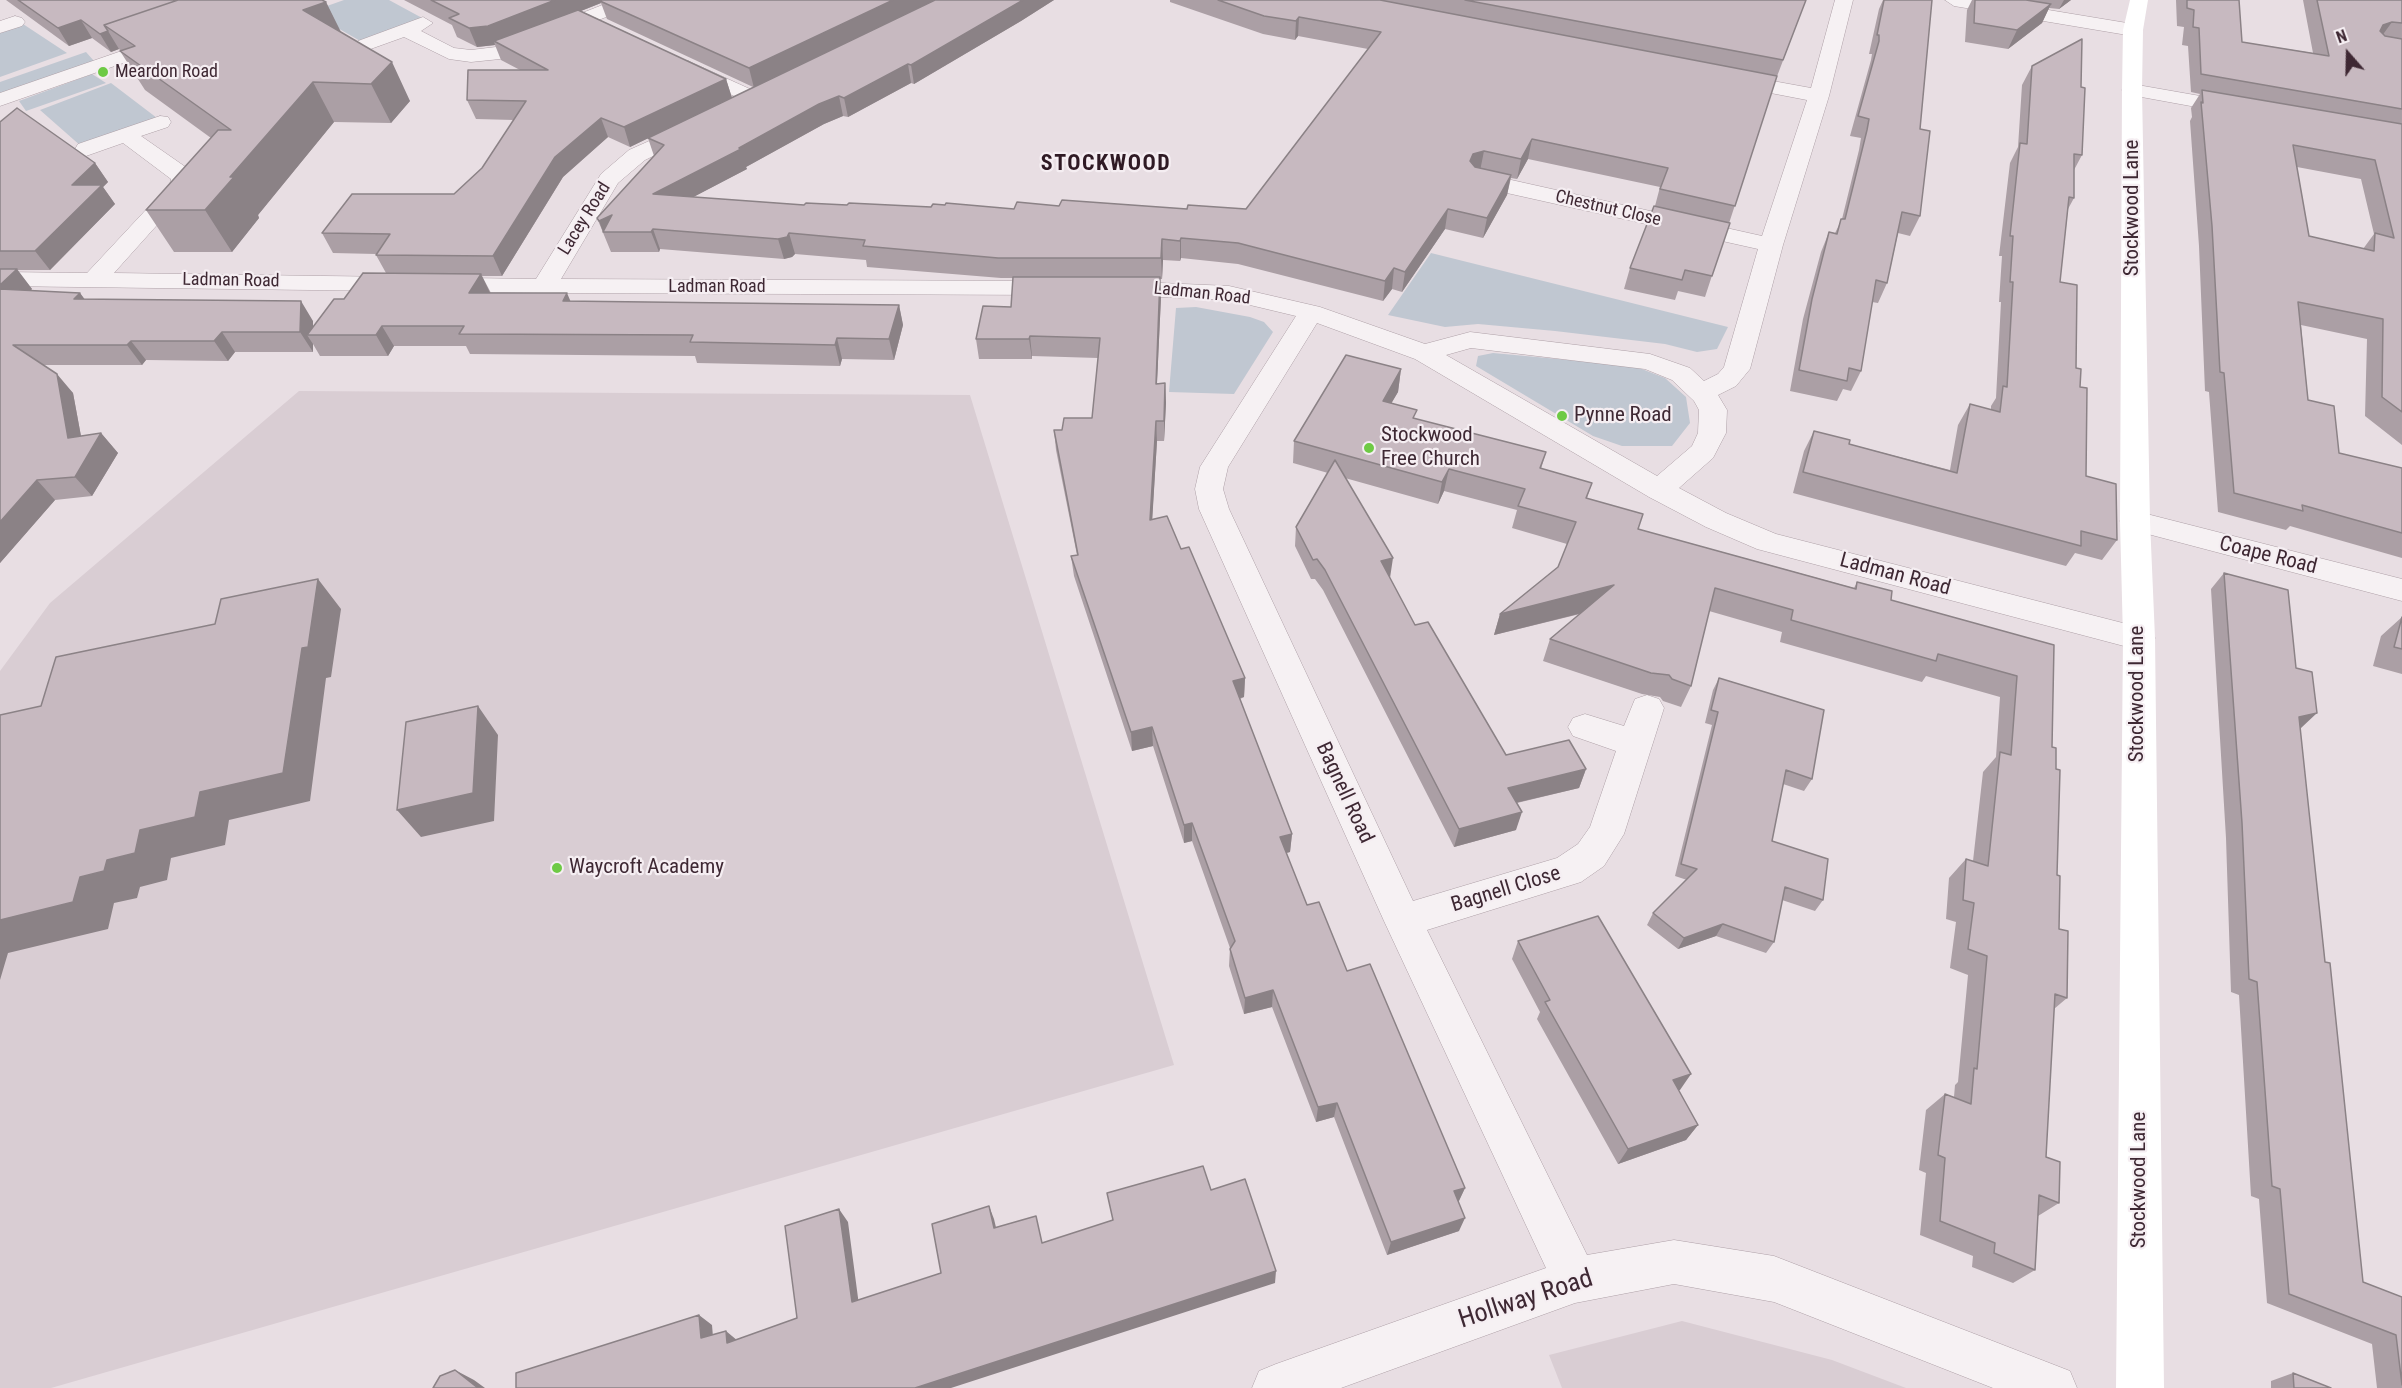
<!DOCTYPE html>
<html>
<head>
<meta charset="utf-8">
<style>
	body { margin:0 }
	#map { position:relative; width:2402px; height:1388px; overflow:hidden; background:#e8dee3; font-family:"Roboto Condensed",sans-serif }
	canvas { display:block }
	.north { position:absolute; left:2318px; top:24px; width:60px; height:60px; -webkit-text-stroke:4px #f5eef2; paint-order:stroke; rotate:340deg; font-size:16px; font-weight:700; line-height:24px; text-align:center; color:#3e2833 }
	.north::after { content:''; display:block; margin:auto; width:21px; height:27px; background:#3e2833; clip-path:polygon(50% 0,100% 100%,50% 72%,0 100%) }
</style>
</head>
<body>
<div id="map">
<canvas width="2402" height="1388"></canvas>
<div class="north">N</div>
</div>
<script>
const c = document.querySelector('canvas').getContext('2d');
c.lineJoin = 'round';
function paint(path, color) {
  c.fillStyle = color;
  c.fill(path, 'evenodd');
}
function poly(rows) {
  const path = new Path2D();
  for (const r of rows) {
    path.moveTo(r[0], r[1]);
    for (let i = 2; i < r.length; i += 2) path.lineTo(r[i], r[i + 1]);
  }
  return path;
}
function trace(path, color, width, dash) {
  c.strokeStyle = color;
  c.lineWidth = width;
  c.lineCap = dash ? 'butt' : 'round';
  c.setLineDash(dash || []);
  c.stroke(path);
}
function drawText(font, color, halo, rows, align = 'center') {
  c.font = font + ' "Roboto Condensed",sans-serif';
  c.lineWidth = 4.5;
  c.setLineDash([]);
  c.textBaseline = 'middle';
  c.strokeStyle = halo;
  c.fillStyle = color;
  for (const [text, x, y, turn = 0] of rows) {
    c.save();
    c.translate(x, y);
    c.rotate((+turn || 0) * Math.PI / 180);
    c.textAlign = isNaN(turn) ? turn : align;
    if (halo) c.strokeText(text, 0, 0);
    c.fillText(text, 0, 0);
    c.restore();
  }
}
paint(poly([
	[299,391,970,395,1174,1065,51,1388,0,1388,0,671,50,603],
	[1682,1321,1832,1360,1906,1388,1562,1388,1549,1355]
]), '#d9cdd3');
paint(poly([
	[344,0,389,0,424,19,362,42,310,12],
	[23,24,67,53,0,77,0,32],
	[86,52,94,61,0,94,0,82],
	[92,74,106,83,26,111,19,101],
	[111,83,157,118,82,147,40,110],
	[1431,253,1728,327,1717,349,1697,352,1665,344,1555,331,1478,324,1445,327,1388,315],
	[1196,307,1250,317,1264,322,1273,332,1234,394,1169,392,1176,308],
	[1493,353,1634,366,1665,378,1686,397,1690,423,1672,446,1622,446,1593,436,1476,366,1478,356]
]), '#c0c7d1');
const street = poly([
	[615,0,641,0,639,4,500,59,471,62,449,59,404,37,365,51,355,45,358,41,423,17,433,23,421,31,454,48,471,50,496,47,615,0],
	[1835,0,1853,0,1829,96,1783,245,1750,369,1736,386,1718,395,1727,410,1726,433,1713,458,1679,488,1726,513,1776,534,2150,630,2155,638,2150,646,2139,650,1757,549,1706,527,1649,497,1415,359,1317,323,1228,467,1223,489,1229,509,1413,901,1557,858,1578,844,1590,827,1616,751,1573,736,1568,727,1573,718,1585,714,1624,726,1635,699,1647,695,1659,699,1664,708,1624,834,1604,866,1581,882,1427,930,1587,1255,1674,1240,1774,1256,2070,1371,2077,1388,1993,1388,1774,1302,1674,1284,1575,1303,1341,1388,1252,1388,1259,1371,1276,1364,1546,1268,1384,921,1199,509,1195,489,1200,467,1296,316,1229,300,1115,295,1106,293,1103,288,1106,283,1115,281,1229,286,1320,307,1425,344,1470,332,1650,354,1690,368,1704,381,1718,374,1724,367,1758,249,1480,187,1472,185,1469,180,1472,175,1480,173,1762,236,1807,100,1729,85,1722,83,1719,79,1722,75,1729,73,1811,88,1835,0],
	[1471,348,1645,369,1672,380,1694,401,1699,410,1698,433,1692,446,1657,476,1446,355,1471,348],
	[1945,0,1988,0,2133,24,2143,30,2133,36,1954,6,1945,0],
	[15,16,22,18,25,22,22,26,0,33,0,21,15,16],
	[165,36,175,42,172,46,0,106,0,93,165,36],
	[688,61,761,94,764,98,761,102,754,104,747,102,681,71,678,67,681,63,688,61],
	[2132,84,2240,103,2247,105,2250,109,2247,113,2240,115,2125,94,2122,90,2125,86,2132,84],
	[160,116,168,117,171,122,168,127,141,136,187,168,193,179,192,186,114,273,536,279,601,174,629,150,692,122,700,123,703,128,700,133,645,160,618,183,561,279,1057,281,1066,283,1069,288,1066,293,1057,295,544,293,0,286,0,272,87,273,170,184,171,179,123,143,86,156,78,154,75,149,78,144,160,116],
	[2135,511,2402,579,2402,601,2125,528,2120,521,2125,514,2135,511]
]);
trace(street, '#aea0a7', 1);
paint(street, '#f6f1f3');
paint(poly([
	[2130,0,2148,0,2143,30,2142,90,2150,521,2155,638,2164,1388,2116,1388,2123,638,2120,521,2122,90,2123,30,2130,0]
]), '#fff');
paint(poly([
	[6,0,322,0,326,2,340,32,410,101,391,123,334,122,258,215,259,218,232,252,174,252,146,210,211,138,145,90,120,51,121,51,119,49,111,52,92,38,69,46],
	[404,0,1054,0,1021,21,914,84,911,83,848,117,843,116,824,124,746,167,747,169,693,197,804,205,1014,209,1059,206,1187,209,1246,209,1368,49,1298,36,1295,40,1263,34,1170,2,1170,0,1806,0,1776,79,1705,297,1678,291,1675,300,1624,289,1630,268,1655,206,1660,187,1528,159,1517,179,1511,178,1507,195,1483,238,1445,229,1402,292,1392,289,1383,301,1238,264,1181,258,1180,261,1163,260,1162,279,1160,279,1161,297,1157,383,1165,383,1166,403,1164,441,1157,441,1152,520,1181,549,1245,678,1244,697,1240,699,1292,834,1290,852,1286,853,1307,905,1347,971,1465,1188,1458,1202,1459,1231,1387,1255,1334,1117,1316,1122,1272,1007,1244,1014,1229,966,1230,948,1192,841,1184,843,1153,746,1132,751,1074,576,1071,556,1077,555,1056,450,1054,430,1062,430,1092,418,1098,358,1032,356,1032,359,979,359,976,339,1011,307,1013,278,1001,278,867,267,866,260,795,254,792,257,784,259,660,249,659,252,611,252,597,218,654,156,648,138,630,147,608,137,563,177,502,276,482,276,491,293,570,301,899,305,903,325,894,360,842,359,840,366,697,363,695,356,470,354,466,346,394,346,388,356,320,356,313,344,313,352,235,352,228,361,146,360,142,365,43,365,73,393,81,436,101,433,118,453,92,496,55,500,0,563,0,122,95,163,108,182,103,187,115,204,50,270,17,270,32,289,30,291,80,293,84,299,313,321,313,327,344,299,386,273,376,255,376,254,333,253,322,233,454,194,482,168,514,120,476,119,467,100,520,70,501,60,495,45,477,47,457,37,452,25],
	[601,3,607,19,753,87,732,98,726,79,581,11],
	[1883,0,1932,0,1920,129,1920,216,1910,236,1898,233,1887,283,1878,303,1872,302,1861,371,1851,391,1843,389,1837,401,1790,391,1803,319,1821,252,1829,232,1835,233,1842,219,1859,150,1861,138,1850,136,1871,60,1872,54,1869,54,1879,9],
	[1972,0,2071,0,2059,9,2049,8,2042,23,2008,49,1965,42,1967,10],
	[2176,0,2239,0,2242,42,2313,53,2303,0,2402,0,2402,445,2365,416,2367,339,2301,325,2308,400,2339,453,2402,468,2402,558,2290,526,2286,530,2218,512,2209,392,2205,391,2199,246,2190,121,2192,117,2191,108,2200,94,2191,92,2188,46,2182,45,2184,27,2177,26],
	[2297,167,2361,179,2374,234,2363,249,2309,236],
	[2032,66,2081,87,2082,155,2074,170,2074,198,2068,209,2060,282,2080,387,2086,476,2117,540,2102,560,2075,553,2066,566,1793,493,1804,451,1814,431,1849,444,1950,470,1958,425,1970,404,1991,410,1991,406,1996,398,2001,302,1999,302,2002,256,1999,256,2010,163,2018,147,2022,85],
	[1401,369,1398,392,1391,403,1416,419,1546,452,1541,469,1592,483,1587,498,1638,529,1854,588,1857,582,1891,600,2054,645,2052,747,2059,929,2067,998,2054,1009,2046,1157,2059,1203,2038,1216,2035,1270,2013,1283,1972,1267,1973,1256,1920,1235,1926,1173,1919,1170,1926,1110,1945,1094,1954,1097,1955,1085,1958,1082,1968,975,1950,968,1956,922,1946,919,1949,878,1966,859,1973,861,1983,772,1996,757,2000,697,1926,676,1922,682,1780,642,1782,632,1709,611,1691,686,1681,707,1663,701,1660,697,1642,694,1543,661,1550,639,1580,614,1494,635,1500,614,1558,567,1567,544,1512,528,1517,510,1444,491,1438,504,1345,478,1390,578,1415,625,1506,755,1586,769,1579,788,1517,803,1516,830,1454,847,1323,590,1315,579,1311,579,1295,546,1296,527,1328,473,1293,463,1294,441],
	[2224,573,2300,728,2325,962,2363,1282,2402,1297,2402,1388,2377,1388,2372,1344,2267,1303,2259,1199,2251,1196,2239,995,2231,992,2226,838,2211,589],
	[2402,617,2402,674,2373,666,2381,636],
	[1719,678,1812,779,1804,791,1783,784,1772,841,1823,900,1815,911,1782,900,1774,942,1766,953,1716,936,1678,949,1647,925,1653,913,1687,880,1675,876,1712,725,1705,723,1713,690],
	[1518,941,1691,1074,1678,1090,1698,1125,1686,1140,1618,1164,1537,1019,1540,1012,1512,959],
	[2293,1373,2331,1388,2271,1388,2271,1381]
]), '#ab9fa5');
paint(poly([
	[555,0,609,0,600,1,601,3,498,44,494,41,495,45,477,47,469,28],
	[893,0,935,0,754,88,749,68],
	[1023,0,1054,0,1021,21,914,84,911,65],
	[2064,0,2071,0,2059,9],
	[326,2,345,40,303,10],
	[2051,4,2042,23,2008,49,2017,30],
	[1299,17,1298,36,1295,40,1296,21],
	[81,20,92,38,69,46,58,28],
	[2392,22,2379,40,2371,43,2383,25],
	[108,31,119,49,111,52,100,34],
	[392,62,410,101,391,123,371,84],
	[908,64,911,83,848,117,844,98],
	[726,79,732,98,630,147,624,127],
	[313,82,334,122,258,215,259,218,232,252,205,210,230,177],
	[839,96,843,116,824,124,746,167,747,169,661,214,653,194,819,104],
	[601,118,608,137,563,177,502,276,493,256,555,157],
	[1532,139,1528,159,1517,179,1521,159],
	[1484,151,1480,171,1470,174,1470,161,1473,154],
	[95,163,108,182,103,187,115,204,50,270,35,251,72,185],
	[1511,175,1507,195,1483,238,1487,218],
	[1448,209,1445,229,1402,292,1405,272],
	[612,215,603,232,599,221],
	[653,229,660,249,659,252,651,232],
	[789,233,795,254,792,257,784,259,778,239],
	[1181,238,1181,258,1180,261,1180,241],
	[1162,239,1163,260,1162,279,1161,258],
	[1394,268,1392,289,1383,301,1385,281],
	[17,269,32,289,13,308,0,293,0,285],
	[481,274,491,295,469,293],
	[1160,277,1161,297,1156,404,1156,384],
	[80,293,95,313,74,299],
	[567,293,576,314,563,301],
	[301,301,313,321,313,335,307,335,313,344,313,352,300,332],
	[899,305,903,325,894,360,889,339],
	[382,326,394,346,388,356,376,335],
	[222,332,235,352,228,361,214,341],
	[1030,336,1032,356,1032,359,1029,339],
	[837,338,842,359,840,366,835,345],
	[131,341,146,360,142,365,127,345],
	[1401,369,1398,392,1380,423,1383,401],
	[57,374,73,393,85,458,68,438],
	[1165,383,1166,403,1164,441,1164,421],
	[1156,421,1157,441,1151,540,1150,520],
	[101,433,118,453,92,496,75,477],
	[1449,469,1444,491,1438,504,1442,482],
	[37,480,55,500,0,563,0,522],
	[1393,558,1390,578,1381,561],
	[318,579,341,609,331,677,326,678,310,801,229,820,225,845,171,858,167,880,140,887,137,898,114,903,108,929,8,953,0,980,0,920,80,877,107,860,140,830,200,792,302,648],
	[1614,585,1606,607,1494,635,1500,614],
	[1245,678,1244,697,1232,700,1233,681],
	[478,706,498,735,494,821,421,837,397,810],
	[2317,713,2301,728,2283,732,2299,717],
	[1152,727,1153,746,1132,751,1131,732],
	[1586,769,1579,788,1502,806,1508,788],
	[1522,812,1516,830,1454,847,1459,829],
	[1192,823,1192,841,1184,843,1184,825],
	[1292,834,1290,852,1278,855,1280,837],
	[1723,924,1716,936,1678,949,1684,938],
	[1273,990,1272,1007,1244,1014,1245,998],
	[1691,1074,1680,1090,1662,1096,1673,1080],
	[1337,1103,1334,1117,1316,1122,1318,1107],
	[1698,1125,1686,1140,1618,1164,1628,1149],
	[1465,1188,1459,1201,1448,1205,1454,1191],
	[989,1206,994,1219,999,1240,994,1228],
	[839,1209,848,1222,860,1313,852,1302],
	[1465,1218,1459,1231,1387,1255,1391,1242],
	[1276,1271,1275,1283,951,1388,915,1388],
	[699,1315,712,1325,714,1349,701,1338],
	[726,1331,738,1341,727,1343],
	[455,1370,474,1380,485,1388,478,1388]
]), '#8b8286');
const building = poly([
	[18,0,178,0,104,25,108,31,100,34,81,20,58,28,18,0],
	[178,0,322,0,326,2,303,10,392,62,371,84,313,82,230,177,234,177,205,210,146,210,218,130,231,130,120,51,135,46,104,25,178,0],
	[431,0,555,0,488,26,469,28,449,18,459,14,431,0],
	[602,0,893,0,749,68,600,1,602,0],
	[935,0,1023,0,911,65,908,64,844,98,839,96,819,104,739,148,741,149,653,194,804,205,806,203,847,205,849,203,931,207,933,204,945,205,946,203,1014,209,1017,202,1059,206,1062,200,1187,209,1188,205,1246,209,1381,32,1299,17,1296,21,1264,16,1218,0,1380,0,1777,76,1735,206,1660,189,1668,168,1532,139,1521,159,1484,151,1473,154,1470,161,1475,167,1511,175,1487,218,1448,209,1405,272,1394,268,1385,281,1238,243,1181,238,1180,241,1162,239,1161,258,998,258,863,246,865,240,789,233,787,237,778,239,653,229,651,232,603,232,612,215,599,221,597,218,664,145,648,138,935,0],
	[1465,0,1806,0,1783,60,1465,0],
	[1884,0,1932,0,1920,129,1930,131,1920,216,1902,212,1887,283,1876,280,1861,371,1849,368,1847,381,1799,370,1812,299,1829,232,1837,234,1841,219,1845,219,1867,130,1869,119,1858,116,1879,41,1879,35,1877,35,1884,0],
	[1975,0,2026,0,2051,4,2017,30,1974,23,1975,0],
	[2187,0,2239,0,2242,42,2329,56,2317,0,2402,0,2402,23,2392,22,2383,25,2380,31,2385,36,2402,39,2402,109,2201,74,2199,28,2193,27,2194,10,2187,8,2187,0],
	[578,10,726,79,624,127,601,118,555,157,493,256,376,255,390,234,322,233,352,194,454,194,482,168,526,101,467,100,468,70,548,70,494,41,578,10],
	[2082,39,2081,87,2085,88,2082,155,2074,154,2074,198,2069,197,2060,282,2077,285,2076,368,2081,369,2080,387,2087,388,2086,476,2116,484,2117,540,2081,531,2081,546,1803,472,1814,431,1850,440,1849,444,1957,473,1970,404,2000,412,2003,386,2007,387,2013,282,2010,282,2013,236,2010,236,2020,143,2027,144,2032,66,2082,39],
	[2202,90,2402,124,2402,412,2382,397,2383,319,2298,302,2308,400,2334,406,2339,453,2402,468,2402,533,2302,505,2303,511,2234,493,2224,373,2220,372,2212,226,2201,102,2203,103,2202,90],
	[2293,145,2375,160,2394,238,2375,233,2374,251,2309,236,2293,145],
	[17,108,95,163,72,185,102,185,35,251,0,251,0,122,17,108],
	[1654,206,1730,223,1712,276,1685,270,1682,280,1630,268,1654,206],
	[0,269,17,269,0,285,0,269],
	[363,273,481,274,469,293,567,293,563,301,899,305,889,339,837,338,835,345,690,342,693,335,459,334,464,326,382,326,376,335,307,335,334,299,344,299,363,273],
	[1013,277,1160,277,1156,384,1165,383,1164,421,1156,421,1150,520,1167,516,1181,549,1189,547,1245,678,1233,681,1292,834,1280,837,1307,905,1319,902,1347,971,1370,964,1465,1188,1454,1191,1465,1218,1391,1242,1337,1103,1318,1107,1273,990,1245,998,1230,949,1235,941,1192,823,1184,825,1152,727,1131,732,1071,556,1078,555,1054,430,1062,430,1064,418,1092,418,1100,338,1030,336,1029,339,976,339,983,306,1011,307,1013,277],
	[0,289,80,293,74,299,301,301,300,332,222,332,214,341,131,341,127,345,13,345,57,374,68,438,101,433,75,477,37,480,0,522,0,289],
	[1346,355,1401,369,1383,401,1417,410,1413,418,1546,452,1540,468,1592,483,1586,498,1643,514,1638,529,1856,589,1857,582,1892,591,1891,600,2054,645,2052,747,2056,748,2056,769,2060,770,2057,875,2060,876,2059,929,2068,931,2067,998,2055,994,2046,1157,2060,1162,2059,1203,2039,1195,2035,1270,1994,1253,1995,1243,1940,1221,1945,1158,1938,1155,1945,1094,1971,1104,1974,1068,1977,1069,1987,956,1968,949,1974,903,1963,900,1966,859,1988,866,2000,752,2011,755,2017,676,1938,654,1936,661,1791,620,1793,610,1715,588,1691,686,1672,679,1669,675,1651,673,1550,639,1614,585,1500,614,1558,567,1576,522,1518,506,1525,489,1449,469,1442,482,1294,441,1346,355],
	[1335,460,1393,558,1381,561,1415,625,1428,622,1506,755,1569,740,1586,769,1508,788,1522,812,1459,829,1325,570,1317,559,1313,560,1296,527,1335,460],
	[2224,573,2288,590,2296,668,2312,672,2317,713,2299,717,2325,962,2330,963,2363,1282,2402,1297,2402,1385,2396,1335,2289,1294,2280,1189,2272,1186,2257,982,2249,979,2242,823,2224,573],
	[318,579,308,647,302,648,283,773,200,792,195,817,140,830,135,853,107,860,104,871,80,877,73,902,0,920,0,715,41,706,56,657,215,624,221,599,318,579],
	[2402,617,2402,649,2394,647,2402,617],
	[1719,678,1824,710,1812,779,1786,770,1772,841,1828,859,1823,900,1785,887,1774,942,1723,924,1684,938,1653,913,1697,869,1681,864,1718,712,1711,710,1719,678],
	[478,706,473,793,397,810,406,722,478,706],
	[1598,916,1691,1074,1673,1080,1698,1125,1628,1149,1545,1002,1550,1000,1518,941,1598,916],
	[1203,1166,1211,1190,1245,1179,1276,1271,915,1388,516,1388,516,1373,699,1315,701,1338,726,1331,727,1343,797,1318,785,1226,839,1209,852,1302,941,1273,932,1224,989,1206,994,1228,1036,1216,1042,1243,1113,1220,1107,1193,1203,1166],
	[455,1370,478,1388,433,1388,440,1376,455,1370],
	[2293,1373,2331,1388,2294,1388,2293,1373]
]);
paint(building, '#c7b9c0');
trace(building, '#8b8286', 1.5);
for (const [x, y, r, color] of [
	[103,72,6,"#6eca45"],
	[1562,416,6,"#6eca45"],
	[1369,448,6,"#6eca45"],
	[557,868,6,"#6eca45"]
]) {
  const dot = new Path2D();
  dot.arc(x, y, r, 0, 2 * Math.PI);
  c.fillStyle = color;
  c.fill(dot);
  trace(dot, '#f5eef2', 2);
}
drawText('18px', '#3e2833', '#f5eef2', [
	["Meardon Road",115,72]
], 'left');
drawText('18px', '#3e2833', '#f5eef2', [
	["Chestnut Close",1608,209,13],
	["Lacey Road",585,219,-58],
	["Ladman Road",231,281,1],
	["Ladman Road",717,287],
	["Ladman Road",1202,294,6]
]);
drawText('21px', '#3e2833', '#f5eef2', [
	["Stockwood Lane",2133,208,-90],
	["Coape Road",2268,556,14],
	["Ladman Road",1895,575,15],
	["Stockwood Lane",2138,694,-90],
	["Bagnell Road",1344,793,65],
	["Bagnell Close",1506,890,-17],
	["Stockwood Lane",2140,1180,-90]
]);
drawText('21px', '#3e2833', '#f5eef2', [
	["Pynne Road",1574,416],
	["Stockwood",1381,436],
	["Free Church",1381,460],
	["Waycroft Academy",569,868]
], 'left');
c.letterSpacing = '1.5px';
drawText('bold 22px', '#2f1a24', '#f5eef2', [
	["STOCKWOOD",1106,164]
]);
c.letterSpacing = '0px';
drawText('26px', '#3e2833', '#f5eef2', [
	["Hollway Road",1526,1300,-18]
]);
</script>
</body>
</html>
